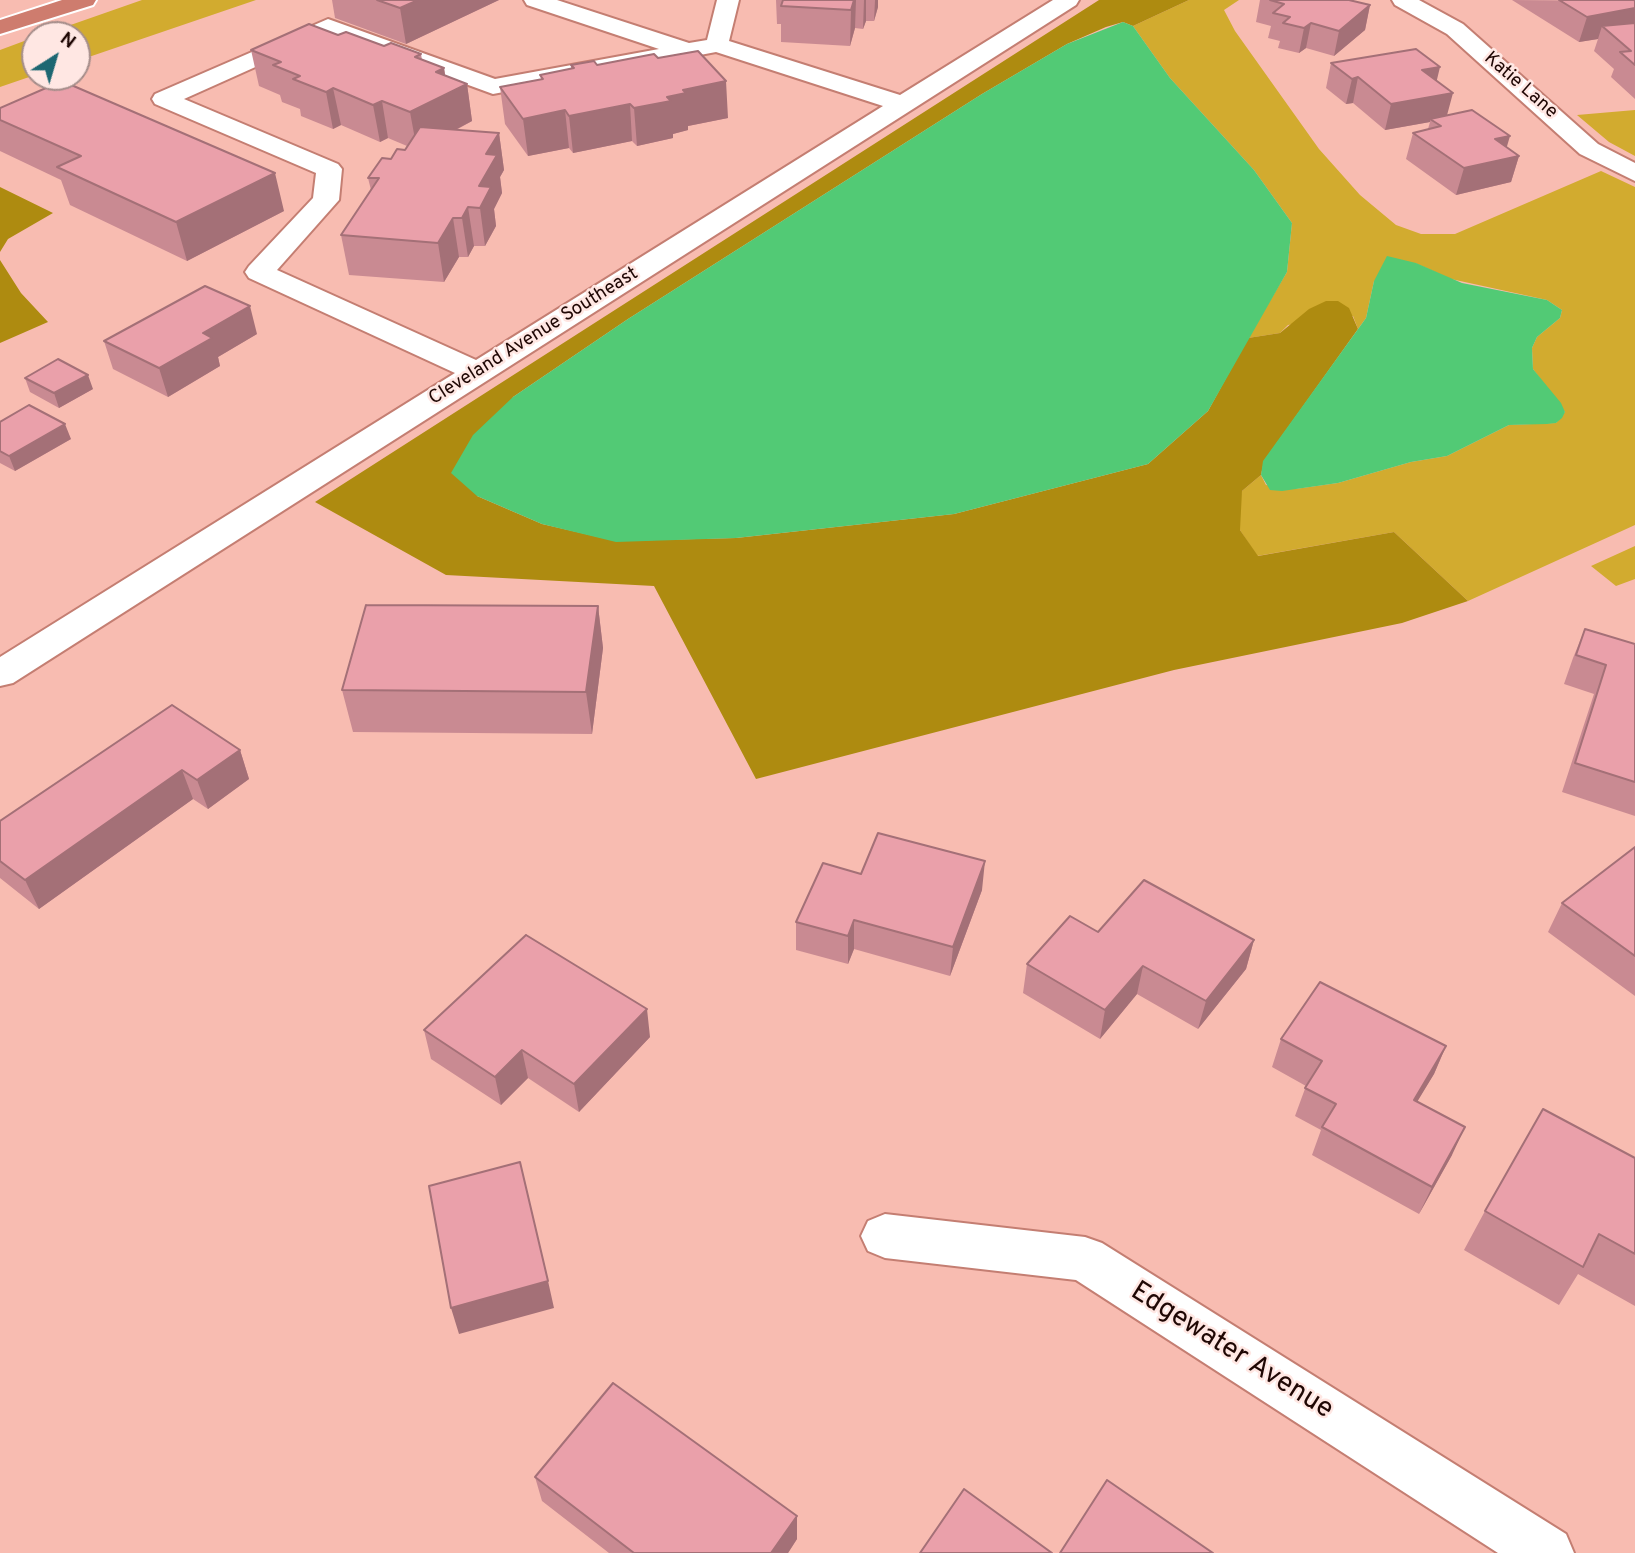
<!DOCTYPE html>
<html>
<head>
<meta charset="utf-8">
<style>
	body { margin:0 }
	#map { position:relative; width:1635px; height:1553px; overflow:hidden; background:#f8bcb1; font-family:Overpass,sans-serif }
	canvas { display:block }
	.north { position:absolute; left:21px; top:21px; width:70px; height:70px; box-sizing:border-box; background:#ffe7e3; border:2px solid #a58d8a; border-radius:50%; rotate:37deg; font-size:19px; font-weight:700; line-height:28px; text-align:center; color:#1f0704 }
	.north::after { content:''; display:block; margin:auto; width:24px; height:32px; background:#1d6772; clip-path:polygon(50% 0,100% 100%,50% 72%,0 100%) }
</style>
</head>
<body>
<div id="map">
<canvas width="1635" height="1553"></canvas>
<div class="north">N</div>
</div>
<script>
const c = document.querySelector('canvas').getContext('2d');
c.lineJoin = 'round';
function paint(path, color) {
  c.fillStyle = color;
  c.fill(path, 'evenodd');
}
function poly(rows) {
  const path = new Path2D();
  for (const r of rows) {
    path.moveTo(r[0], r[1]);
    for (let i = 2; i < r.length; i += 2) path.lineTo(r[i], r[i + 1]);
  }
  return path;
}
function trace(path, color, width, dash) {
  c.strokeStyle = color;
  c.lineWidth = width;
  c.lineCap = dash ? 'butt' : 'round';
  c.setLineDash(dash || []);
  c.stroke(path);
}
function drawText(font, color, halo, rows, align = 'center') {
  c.font = font + ' Overpass,sans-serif';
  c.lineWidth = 5;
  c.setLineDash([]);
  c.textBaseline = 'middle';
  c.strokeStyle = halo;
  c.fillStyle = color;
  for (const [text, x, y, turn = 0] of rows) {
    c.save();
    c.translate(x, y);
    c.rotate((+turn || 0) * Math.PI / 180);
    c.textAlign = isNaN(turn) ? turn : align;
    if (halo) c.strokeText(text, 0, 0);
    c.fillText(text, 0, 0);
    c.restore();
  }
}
paint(poly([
	[142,0,256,0,77,61,77,35,42,35],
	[1189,0,1239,0,1224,10,1235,31,1319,149,1360,195,1396,225,1421,234,1455,234,1601,171,1635,187,1635,525,1468,601,1394,532,1257,556,1240,530,1240,498,1242,491,1261,475,1266,485,1295,489,1338,483,1411,462,1447,456,1509,425,1556,423,1565,412,1533,369,1532,348,1537,337,1560,318,1562,310,1547,300,1451,279,1415,263,1374,281,1366,318,1358,329,1353,316,1288,325,1280,333,1248,338,1287,272,1292,223,1254,170,1170,78,1133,26],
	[35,37,35,75,0,87,0,50],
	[1635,110,1635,156,1609,142,1577,115],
	[1635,546,1635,579,1616,586,1591,566]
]), '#d2ab2f');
paint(poly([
	[1099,0,1189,0,1133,26,1123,22,1106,27,1067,44,982,94,628,319,513,397,477,496,542,524,616,541,736,538,954,514,1148,464,1208,411,1248,338,1280,333,1309,309,1326,301,1338,301,1349,308,1358,329,1264,461,1261,475,1242,491,1240,530,1258,556,1394,532,1468,601,1402,623,1174,670,756,779,654,586,446,575,315,502],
	[0,187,53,213,8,239,0,252],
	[0,260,21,293,48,322,0,343]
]), '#ae8b10');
paint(poly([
	[1123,22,1133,26,1170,78,1254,170,1292,223,1287,272,1208,411,1148,464,954,514,736,538,616,542,542,524,477,496,451,473,473,435,513,397,628,319,982,94,1067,44],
	[1387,256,1416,263,1462,283,1547,300,1562,310,1560,318,1537,337,1532,348,1533,369,1561,403,1565,412,1562,418,1556,423,1547,424,1509,425,1447,456,1411,462,1338,483,1282,491,1270,490,1261,475,1263,461,1366,318,1374,281]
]), '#52ca75');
const minor = poly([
	[524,0,557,0,689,43,707,40,717,0,739,0,729,41,900,95,1053,0,1079,0,1076,5,13,683,0,686,0,657,455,373,249,278,245,272,249,266,313,198,316,173,155,104,152,99,155,94,328,19,495,79,659,49,527,5,524,0],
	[329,34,493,94,716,52,883,106,476,360,277,270,339,200,342,169,338,164,184,99,329,34],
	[1392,0,1419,0,1463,24,1598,144,1635,163,1635,181,1580,154,1447,34,1395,5,1392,0],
	[885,1214,1085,1237,1102,1243,1566,1534,1574,1553,1498,1553,1076,1280,885,1258,868,1251,861,1236,868,1221,885,1214]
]);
const highway = poly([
	[62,0,96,0,93,5,0,34,0,20,62,0]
]);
trace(minor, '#c47e72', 4);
trace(highway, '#fff', 4);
paint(minor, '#fff');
paint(highway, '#ce7c6e');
paint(poly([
	[332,0,499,0,406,44,335,18],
	[776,0,878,0,878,7,874,21,866,21,863,29,855,28,850,46,781,42,781,24,777,24],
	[1260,0,1349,0,1370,5,1365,30,1334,56,1306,48,1299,53,1278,48,1280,41,1268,38,1271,26,1256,22],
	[1512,0,1635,1,1635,99,1611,77,1614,69,1594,51,1598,39,1579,42],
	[338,35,421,54,422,60,444,68,445,76,467,84,472,121,456,130,499,133,504,170,500,177,502,193,494,209,496,226,485,246,474,246,468,257,459,257,444,282,349,275,341,235,371,190,368,178,391,159,405,150,407,146,388,138,380,142,341,125,333,129,301,116,300,109,282,102,280,95,259,86,251,50],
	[1331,63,1437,81,1447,116,1506,147,1519,156,1511,182,1456,195,1406,159,1413,133,1428,129,1430,122,1385,130,1353,103,1346,104,1326,88],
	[571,65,597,65,728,118,688,126,688,130,673,134,673,138,637,146,632,141,573,153,569,148,528,156,505,124,500,87,541,79,540,75,571,69],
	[0,108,284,211,187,261,70,205,61,180,0,151],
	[257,334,218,357,220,366,168,397,113,369,104,341],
	[25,378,93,389,59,408,30,392],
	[0,422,71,439,15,471,0,463],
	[598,606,603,648,592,734,353,732,342,690],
	[1585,629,1635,644,1635,816,1562,792,1594,694,1564,684,1573,658],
	[240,750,249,779,208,809,193,799,39,909,0,878,0,821],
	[1635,847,1635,996,1548,932,1562,903],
	[861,874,982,890,950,976,854,949,848,964,796,950,796,922],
	[1098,932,1254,940,1246,969,1198,1029,1137,994,1100,1039,1023,993,1027,964],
	[424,1030,650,1037,579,1112,528,1078,501,1105,431,1059],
	[1281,1039,1446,1046,1434,1074,1417,1101,1452,1155,1419,1214,1312,1155,1321,1130,1295,1116,1306,1086,1272,1067],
	[1635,1158,1635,1306,1578,1274,1559,1305,1464,1250,1485,1211],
	[535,1477,797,1539,788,1553,609,1553,542,1501]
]), '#c98a92');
paint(poly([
	[418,0,499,0,406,44,400,8],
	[854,0,856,0,855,28,850,46,851,10],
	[864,0,866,0,866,21,863,29],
	[875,0,878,0,878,7,874,21],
	[1370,5,1365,30,1334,56,1339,31],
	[1635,8,1635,32,1602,26,1598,39,1579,42,1587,17],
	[1311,23,1306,48,1299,53,1304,28],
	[1440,67,1434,92,1422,70],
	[444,68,448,94,467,84,472,121,417,150,410,112,436,72],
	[1358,77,1353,103,1346,104,1352,79],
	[726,81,728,118,688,126,688,130,673,134,673,138,637,146,634,108,667,97,683,90],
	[333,88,341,125,333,129,326,92],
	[1453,93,1446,119,1430,119,1430,122,1385,130,1391,104],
	[382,101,388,138,380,142,373,105],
	[630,104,632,141,573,153,569,116],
	[565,110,569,148,528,156,523,119],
	[499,133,504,170,500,177,502,193,494,209,496,226,485,246,480,208,479,186,486,154],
	[1510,136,1503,160,1519,156,1511,182,1456,195,1464,168,1495,139],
	[275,173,284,211,187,261,176,222],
	[468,207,474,246,468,257,462,218],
	[453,218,459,257,444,282,438,243],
	[250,306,257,334,218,357,220,366,168,397,159,368,203,333],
	[88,375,93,389,59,408,54,393],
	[65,424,71,439,15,471,9,456],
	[598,606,603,648,592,734,586,692],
	[240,750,249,779,208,809,197,780],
	[182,770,193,799,39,909,25,880],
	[985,861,982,890,950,976,953,947],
	[854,920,854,949,848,964,848,936],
	[1254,940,1246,969,1198,1029,1206,1001],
	[1143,966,1137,994,1100,1039,1105,1010],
	[647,1009,650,1037,579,1112,574,1084],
	[1446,1046,1434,1074,1402,1127,1414,1100],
	[522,1050,528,1078,501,1105,495,1077],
	[1465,1127,1452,1155,1419,1214,1432,1187],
	[548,1281,554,1308,459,1334,451,1308],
	[797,1516,797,1539,788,1553,771,1553]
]), '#a47077');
const building = poly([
	[377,0,418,0,400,8,377,0],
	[783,0,854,0,851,10,781,6,783,0],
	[1270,0,1349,0,1370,5,1339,31,1311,23,1304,28,1283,23,1290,17,1273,13,1284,4,1270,0],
	[1559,0,1634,0,1635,1,1635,8,1587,17,1559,0],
	[1635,23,1635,65,1620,52,1631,51,1602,26,1635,23],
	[309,24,338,35,346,32,384,46,391,43,421,54,415,57,444,68,436,72,467,84,410,112,382,101,373,105,333,88,326,92,293,79,300,76,273,65,281,62,251,50,309,24],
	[1416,49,1440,67,1422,70,1453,93,1391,104,1358,77,1352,79,1331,63,1416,49],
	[698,51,726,81,683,90,686,93,667,97,671,101,634,108,630,104,569,116,565,110,523,119,500,87,543,79,540,75,574,68,571,65,594,61,597,65,654,54,658,58,698,51],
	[62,81,275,173,176,222,57,167,81,156,0,120,0,108,62,81],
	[1472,110,1510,136,1495,139,1519,156,1464,168,1413,133,1441,126,1430,119,1472,110],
	[420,127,499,133,486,154,497,155,479,186,491,187,480,208,468,207,462,218,453,218,438,243,341,235,379,178,368,178,382,158,391,159,397,149,405,150,420,127],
	[205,286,250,306,203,333,212,338,159,368,104,341,205,286],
	[58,359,88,375,54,393,25,378,58,359],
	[29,405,65,424,9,456,0,451,0,422,29,405],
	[366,605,598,606,586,692,342,690,366,605],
	[1585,629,1635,644,1635,782,1575,763,1606,665,1576,655,1585,629],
	[172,705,240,750,197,780,182,770,25,880,0,861,0,821,172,705],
	[878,833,985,861,953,947,854,920,848,936,796,922,823,863,861,874,878,833],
	[1635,847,1635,956,1562,903,1635,847],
	[1144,880,1254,940,1206,1001,1143,966,1105,1010,1027,964,1070,916,1098,932,1144,880],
	[526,935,647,1009,574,1084,522,1050,495,1077,424,1030,526,935],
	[1320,982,1446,1046,1414,1100,1465,1127,1432,1187,1322,1127,1336,1104,1305,1088,1322,1061,1281,1039,1320,982],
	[1543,1109,1635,1158,1635,1254,1599,1234,1583,1267,1485,1211,1543,1109],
	[520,1162,548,1281,451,1308,429,1186,520,1162],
	[613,1383,797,1516,771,1553,634,1553,535,1477,613,1383],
	[1107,1480,1213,1553,1060,1553,1107,1480],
	[964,1489,1052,1553,920,1553,964,1489]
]);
paint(building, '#eaa0aa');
trace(building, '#a47077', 2);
drawText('19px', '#1f0704', '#ffe7e3', [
	["Katie Lane",1520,86,41],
	["Cleveland Avenue Southeast",534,337,-32]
]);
drawText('28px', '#1f0704', '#ffe7e3', [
	["Edgewater Avenue",1231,1352,32]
]);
</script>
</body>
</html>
